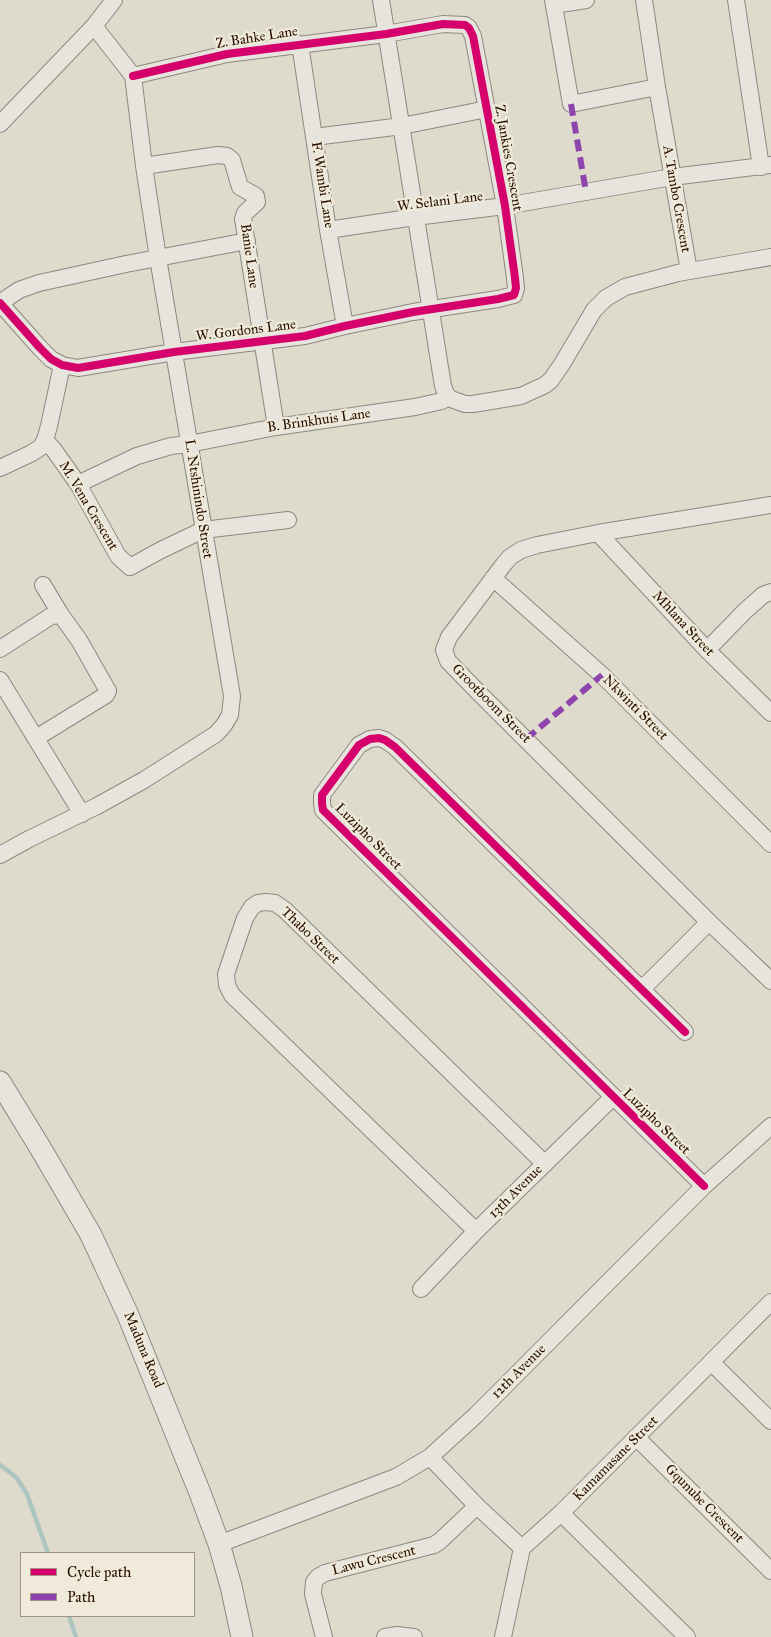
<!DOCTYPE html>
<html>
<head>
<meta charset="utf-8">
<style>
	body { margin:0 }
	#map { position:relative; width:771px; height:1637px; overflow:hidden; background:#dedbcd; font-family:"IM FELL Great Primer",serif }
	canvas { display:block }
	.legend { position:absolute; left:20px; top:1552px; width:175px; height:65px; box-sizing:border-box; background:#efead9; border:1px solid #9f9282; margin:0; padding:6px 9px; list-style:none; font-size:15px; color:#280e00 }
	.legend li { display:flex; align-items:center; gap:10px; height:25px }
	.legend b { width:25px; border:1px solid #9f9282 }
</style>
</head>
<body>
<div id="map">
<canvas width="771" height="1637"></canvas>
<ul class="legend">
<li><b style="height:6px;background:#d6006c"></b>Cycle path</li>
<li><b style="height:6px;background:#8e44ad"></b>Path</li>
</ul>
</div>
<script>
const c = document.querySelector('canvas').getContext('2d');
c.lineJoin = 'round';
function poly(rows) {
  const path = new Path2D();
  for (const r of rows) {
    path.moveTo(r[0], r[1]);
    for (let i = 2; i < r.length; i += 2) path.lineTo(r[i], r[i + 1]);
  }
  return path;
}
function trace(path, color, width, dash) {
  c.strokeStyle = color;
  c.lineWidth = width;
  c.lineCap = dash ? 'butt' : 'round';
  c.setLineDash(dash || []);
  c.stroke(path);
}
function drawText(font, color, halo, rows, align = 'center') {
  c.font = font + ' "IM FELL Great Primer",serif';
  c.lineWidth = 4.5;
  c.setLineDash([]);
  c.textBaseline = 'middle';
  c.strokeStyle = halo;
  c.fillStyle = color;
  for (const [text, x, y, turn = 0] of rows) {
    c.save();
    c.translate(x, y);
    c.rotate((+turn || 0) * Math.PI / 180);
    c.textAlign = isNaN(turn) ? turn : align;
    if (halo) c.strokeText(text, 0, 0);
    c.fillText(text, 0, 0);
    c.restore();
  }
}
trace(poly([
	[0,1465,17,1478,27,1494,48,1553],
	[69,1616,76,1637]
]), '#acc5c0', 4.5);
const minor = poly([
	[381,0,443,386,447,396,451,399,465,404,473,404,521,396,545,385,551,380,562,364,594,310,606,298,625,287,678,273,771,257],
	[553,0,571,104,657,87],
	[644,0,657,87,689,271],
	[736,0,761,167],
	[554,5,586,0],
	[300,44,328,230,345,326],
	[0,124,94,26,114,0],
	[314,137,402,126,487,109],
	[144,166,218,155,227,156,232,160,240,187,256,196,257,202,245,213,243,219,276,427],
	[328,230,415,217,505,206,672,177,771,165],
	[0,303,40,348,51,359,62,365,78,368,174,352,305,336,345,326,413,312,498,299,514,295,516,288,515,278,505,206,473,36,469,28,465,25,443,24,386,34,227,54,133,76],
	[0,303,19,290,39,283,126,264,247,241],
	[45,440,54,450,78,484,118,556,130,567,161,550,203,530,288,520],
	[0,468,32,453,41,447,45,440,49,426,62,365],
	[78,484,137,456,171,446,189,444,276,427,415,407,442,401,447,396],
	[771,505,598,533,537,545,521,550,510,557,504,564,449,637,444,650,448,661,478,692,709,922,771,981],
	[598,533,707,650,771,713],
	[493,578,602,675,771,844],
	[0,649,51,616,61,615],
	[707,650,745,611,763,595,771,592],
	[0,680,82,814],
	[36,738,106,695,108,691,79,640,61,615,43,585],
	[0,855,29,839,97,806,144,780,216,734,224,725,230,715,232,696,158,258,144,166,133,76,94,26],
	[642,989,709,922],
	[685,1032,395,747,385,740,379,738,370,739,359,745,322,795,322,803,323,810,704,1186],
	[476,1231,232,995,227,985,226,974,245,918,252,907,258,903,266,902,275,903,285,910,545,1164],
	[421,1289,476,1231,613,1097],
	[712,1363,771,1421],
	[636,1437,771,1571],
	[430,1457,477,1506,522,1548],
	[561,1513,687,1637],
	[219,1544,396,1477,430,1457,476,1415,704,1186,771,1126],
	[324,1637,313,1594,314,1582,318,1577,325,1573,434,1545,440,1541,477,1506],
	[385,1637,397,1635,414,1637],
	[503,1637,522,1548,561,1513,771,1302]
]);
const tertiary = poly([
	[0,1082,41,1149,91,1235,128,1315,200,1493,219,1544,231,1586,242,1637]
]);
trace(minor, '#8d887e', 18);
trace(tertiary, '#8d887e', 23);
trace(minor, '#e6e4dd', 16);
trace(tertiary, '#e6e4dd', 21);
trace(poly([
	[571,104,586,192],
	[526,739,602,675]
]), '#8e44ad', 6, [12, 6]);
trace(poly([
	[0,303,40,348,51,359,62,365,78,368,174,352,305,336,345,326,413,312,498,299,514,295,516,288,515,278,505,206,473,36,469,28,465,25,443,24,386,34,227,54,133,76],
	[685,1032,395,747,385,740,379,738,370,739,359,745,322,795,322,803,323,810,704,1186]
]), '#d6006c', 8);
drawText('14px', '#280e00', '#efead9', [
	["Z. Bahke Lane",257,38,-9],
	["Z. Jankies Crescent",508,158,80],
	["F. Wambi Lane",322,185,81],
	["A. Tambo Crescent",676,199,80],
	["W. Selani Lane",440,202,-7],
	["Banie Lane",249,256,82],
	["W. Gordons Lane",246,331,-7],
	["B. Brinkhuis Lane",319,421,-8],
	["L. Ntshinindo Street",198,499,81],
	["M. Vena Crescent",88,506,59],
	["Mhlana Street",683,624,47],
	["Grootboom Street",491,704,45],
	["Nkwinti Street",635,708,45],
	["Luzipho Street",368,837,45],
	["Thabo Street",310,936,44],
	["Luzipho Street",656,1122,44],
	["13th Avenue",516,1192,-45],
	["Maduna Road",143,1350,67],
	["12th Avenue",519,1372,-45],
	["Kamamasane Street",616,1459,-45],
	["Gqunube Crescent",704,1504,45],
	["Lawu Crescent",374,1561,-14]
]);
</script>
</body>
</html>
